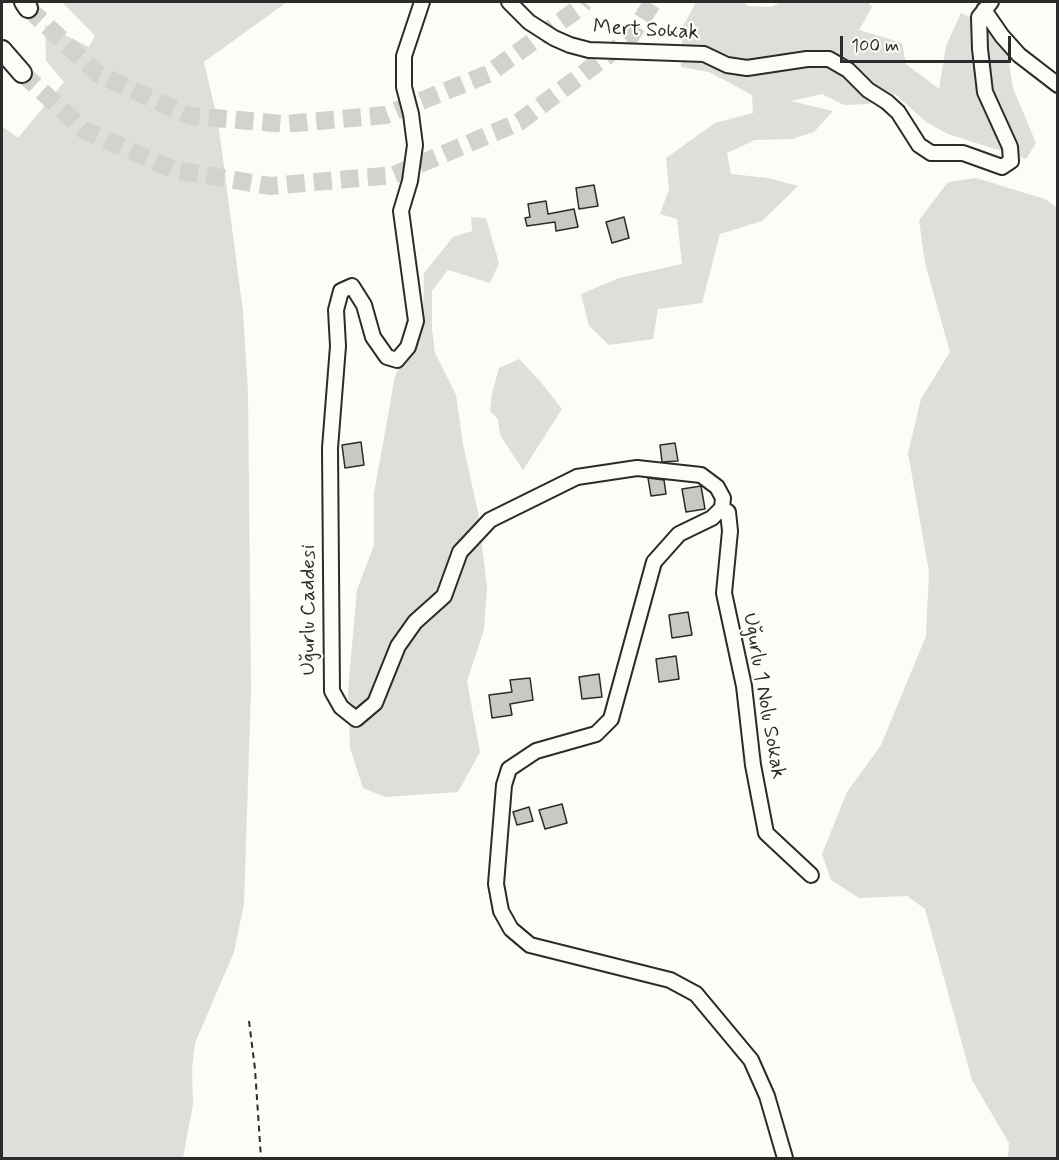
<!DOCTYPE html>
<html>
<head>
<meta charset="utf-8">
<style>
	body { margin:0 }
	#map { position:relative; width:1059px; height:1160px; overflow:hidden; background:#fdfcf7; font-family:Mynerve,sans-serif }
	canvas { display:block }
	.frame { position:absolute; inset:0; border:3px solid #2b2b2b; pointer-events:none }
	.scale { position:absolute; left:840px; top:36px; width:171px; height:27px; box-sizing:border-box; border:3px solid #2b2b2b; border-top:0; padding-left:8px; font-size:18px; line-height:21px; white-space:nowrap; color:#2b2b2b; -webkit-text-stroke:4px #fdfcf7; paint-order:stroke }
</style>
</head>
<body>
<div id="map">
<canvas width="1059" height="1160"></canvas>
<div class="frame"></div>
<div class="scale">100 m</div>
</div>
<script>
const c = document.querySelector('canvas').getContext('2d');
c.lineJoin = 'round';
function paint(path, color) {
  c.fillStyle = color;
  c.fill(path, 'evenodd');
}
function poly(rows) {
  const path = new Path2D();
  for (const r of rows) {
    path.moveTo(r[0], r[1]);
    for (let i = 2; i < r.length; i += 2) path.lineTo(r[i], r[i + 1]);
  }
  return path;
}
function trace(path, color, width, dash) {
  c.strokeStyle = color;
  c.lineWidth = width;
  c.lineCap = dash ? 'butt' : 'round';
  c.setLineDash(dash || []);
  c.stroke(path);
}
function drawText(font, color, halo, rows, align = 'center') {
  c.font = font + ' Mynerve,sans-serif';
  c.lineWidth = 4.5;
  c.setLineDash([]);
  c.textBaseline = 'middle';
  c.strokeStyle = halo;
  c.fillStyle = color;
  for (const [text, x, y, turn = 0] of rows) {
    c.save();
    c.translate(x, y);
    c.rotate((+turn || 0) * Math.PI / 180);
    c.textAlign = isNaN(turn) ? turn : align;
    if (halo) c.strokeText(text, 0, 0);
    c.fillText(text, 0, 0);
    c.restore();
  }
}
paint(poly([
	[62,2,287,2,204,62,218,122,243,311,248,392,251,689,244,904,234,952,195,1043,192,1069,193,1104,183,1158,2,1158,2,126,18,138,64,82,46,61,45,25,89,47,95,36],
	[696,2,743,2,749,6,771,7,781,2,868,2,872,7,859,30,902,43,906,64,939,89,946,46,961,13,1008,33,1007,52,1013,88,1036,143,1026,159,948,134,926,122,895,94,869,104,844,105,822,94,791,101,833,111,814,132,792,139,755,140,727,153,731,174,768,178,798,186,762,221,720,234,702,303,658,309,653,339,609,345,589,326,581,294,619,278,682,264,677,219,660,214,669,189,666,158,715,123,753,113,752,95,709,72,681,67,682,28],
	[976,178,1045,199,1057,208,1057,1158,1008,1158,1009,1143,972,1080,925,909,907,896,859,898,831,880,822,854,847,792,881,745,926,636,929,572,908,453,921,399,950,352,925,263,919,220,948,182],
	[471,217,486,218,499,263,490,283,448,270,432,291,432,328,435,353,456,395,463,444,478,512,487,588,484,630,467,681,480,752,458,792,385,797,363,788,350,748,348,690,357,590,374,545,374,493,395,376,423,318,424,273,453,237,472,231],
	[519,359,540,381,562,409,523,470,500,435,498,419,490,411,492,393,499,368]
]), '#dfdeda');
const building = poly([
	[594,185,598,206,579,209,576,188,594,185],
	[546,201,548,214,574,209,578,227,556,231,555,222,527,226,525,218,530,217,528,204,546,201],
	[624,217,629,238,612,243,606,222,624,217],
	[361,442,364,465,345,468,342,445,361,442],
	[675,443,678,461,662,462,660,445,675,443],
	[648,478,664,480,666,494,651,496,648,478],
	[701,486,705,509,686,512,682,489,701,486],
	[688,612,692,635,672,638,669,615,688,612],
	[676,656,679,679,659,682,656,659,676,656],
	[599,674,602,697,582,699,579,677,599,674],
	[530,678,533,700,510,704,512,715,492,718,489,695,512,692,510,680,530,678],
	[562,804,567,823,545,829,539,810,562,804],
	[529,807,533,821,517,825,513,812,529,807]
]);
paint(building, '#c9c8c4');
trace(building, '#2b2b2b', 1.5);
trace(poly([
	[28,8,98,74,190,116,285,124,386,115,488,74,579,8,584,2],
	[22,73,84,130,174,170,270,186,394,175,519,122,628,40,653,2]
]), '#d3d2ce', 18, [18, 9]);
const minor = poly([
	[422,2,404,56,404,87,411,114,415,145,410,181,401,211,416,321,408,347,397,360,387,357,373,337,364,305,352,286,341,291,336,310,338,346,330,448,332,691,341,707,356,719,375,703,398,646,415,622,444,596,460,552,490,520,577,477,637,468,701,475,717,487,723,498,722,508,712,518,679,534,654,562,611,719,596,734,536,751,509,769,504,785,496,884,501,911,511,929,530,945,670,980,696,994,751,1060,767,1096,785,1158],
	[509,2,529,22,554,38,570,45,589,50,704,54,727,65,747,68,807,59,829,59,848,70,868,90,887,102,898,112,919,145,931,153,963,153,1002,167,1011,161,1010,147,985,92,980,49,979,17,991,2],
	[984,10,1002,36,1019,55,1058,85],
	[722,508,728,512,730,531,724,593,744,686,753,765,766,833,811,875]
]);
const major = poly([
	[24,2,28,8],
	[2,50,22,73]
]);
trace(minor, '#2b2b2b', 18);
trace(major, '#2b2b2b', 22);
trace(poly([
	[249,1021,255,1069,261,1158]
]), '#2b2b2b', 2, [6, 4.5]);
trace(minor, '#fdfcf7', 14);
trace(major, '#fdfcf7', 18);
drawText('21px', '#2b2b2b', '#fdfcf7', [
	["Mert Sokak",646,31,3],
	["Uğurlu Caddesi",310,610,-90],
	["Uğurlu 1 Nolu Sokak",763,696,80]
]);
</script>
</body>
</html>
